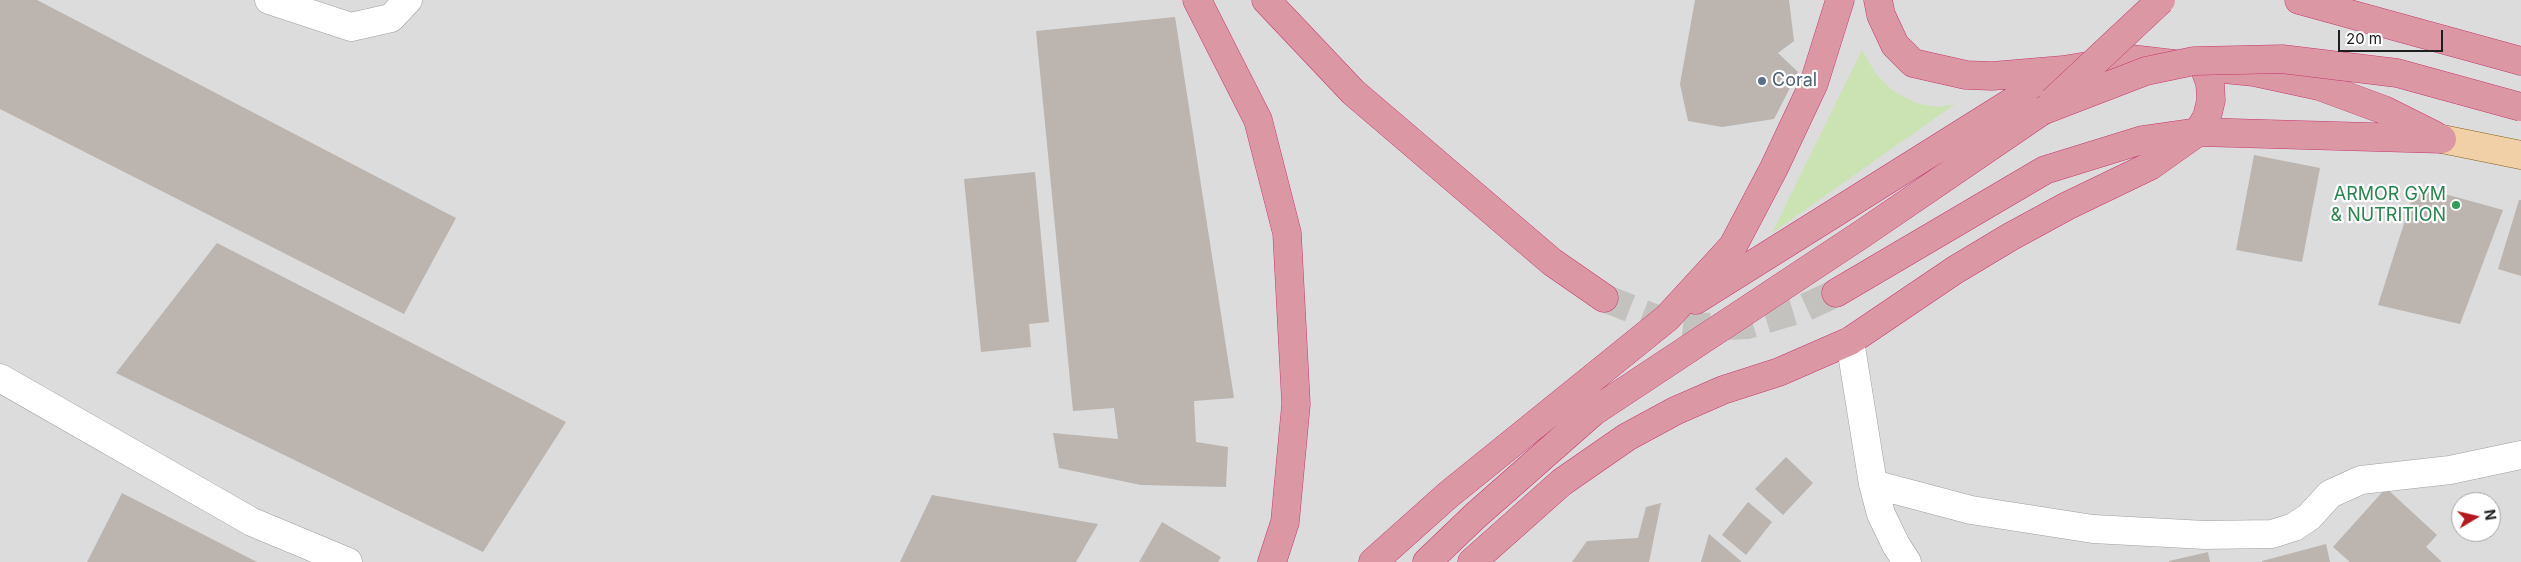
<!DOCTYPE html>
<html>
<head>
<meta charset="utf-8">
<style>
	body { margin:0 }
	#map { position:relative; width:2521px; height:562px; overflow:hidden; background:#eeebe6; font-family:Inter,sans-serif }
	canvas { display:block }
	.north { position:absolute; left:2451px; top:492px; width:50px; height:50px; box-sizing:border-box; background:#fff; border:1px solid #a5a5a5; border-radius:50%; rotate:81deg; font-size:14px; font-weight:700; line-height:20px; text-align:center; color:#1e1e1e }
	.north::after { content:''; display:block; margin:auto; width:18px; height:22px; background:#b5181c; clip-path:polygon(50% 0,100% 100%,50% 72%,0 100%) }
	.scale { position:absolute; left:2338px; top:30px; width:105px; height:22px; box-sizing:border-box; border:2px solid #1e1e1e; border-top:0; padding-left:6px; font-size:15px; line-height:18px; white-space:nowrap; color:#1e1e1e; -webkit-text-stroke:4px #fff; paint-order:stroke }
</style>
</head>
<body>
<div id="map">
<canvas width="2521" height="562"></canvas>
<div class="north">N</div>
<div class="scale">20 m</div>
</div>
<script>
const c = document.querySelector('canvas').getContext('2d');
c.lineJoin = 'round';
function paint(path, color) {
  c.fillStyle = color;
  c.fill(path, 'evenodd');
}
function poly(rows) {
  const path = new Path2D();
  for (const r of rows) {
    path.moveTo(r[0], r[1]);
    for (let i = 2; i < r.length; i += 2) path.lineTo(r[i], r[i + 1]);
  }
  return path;
}
function trace(path, color, width, dash) {
  c.strokeStyle = color;
  c.lineWidth = width;
  c.lineCap = dash ? 'butt' : 'round';
  c.setLineDash(dash || []);
  c.stroke(path);
}
function drawText(font, color, halo, rows, align = 'center') {
  c.font = font + ' Inter,sans-serif';
  c.lineWidth = 4.5;
  c.setLineDash([]);
  c.textBaseline = 'middle';
  c.strokeStyle = halo;
  c.fillStyle = color;
  for (const [text, x, y, turn = 0] of rows) {
    c.save();
    c.translate(x, y);
    c.rotate((+turn || 0) * Math.PI / 180);
    c.textAlign = isNaN(turn) ? turn : align;
    if (halo) c.strokeText(text, 0, 0);
    c.fillText(text, 0, 0);
    c.restore();
  }
}
paint(poly([
	[0,0,2521,0,2521,562,0,562],
	[2461,502,2491,502,2491,532,2461,532]
]), '#dcdcdc');
paint(poly([
	[1862,50,1876,74,1893,91,1916,103,1938,107,1955,104,1772,233]
]), '#cbe2b2');
paint(poly([
	[0,0,37,0,456,218,404,314,0,109],
	[1695,0,1789,0,1794,41,1778,53,1798,72,1774,119,1722,127,1688,121,1680,84],
	[1175,17,1234,398,1194,401,1196,442,1228,447,1226,487,1141,485,1059,468,1053,433,1118,439,1114,408,1073,411,1036,31],
	[2254,155,2320,168,2302,262,2236,250],
	[1035,172,1049,322,1029,324,1031,347,981,352,964,179],
	[2416,186,2503,210,2460,324,2378,305],
	[2519,200,2521,200,2521,276,2498,269],
	[217,243,566,422,483,552,116,373],
	[1786,457,1813,483,1783,515,1755,489],
	[2386,488,2437,535,2426,547,2442,562,2350,562,2333,547],
	[122,493,257,562,87,562],
	[932,495,1098,524,1076,562,900,562],
	[1748,502,1772,522,1746,555,1722,535],
	[1661,503,1649,562,1572,562,1587,541,1638,538,1646,507],
	[1162,522,1221,557,1218,562,1139,562],
	[1709,534,1742,562,1701,562],
	[2326,544,2330,562,2262,562,2262,561],
	[2208,552,2210,562,2169,562,2169,561]
]), '#bbb4af');
trace(poly([
	[1604,298,1667,323,1703,327,1747,325,1804,308,1836,293]
]), '#c4c2be', 28, [28, 14]);
const minor = poly([
	[269,0,351,27,391,18,408,0],
	[1850,341,1873,484,1881,514,1896,545,1907,562],
	[0,378,252,522,348,562],
	[1873,484,1971,510,2093,529,2205,535,2272,534,2294,527,2309,517,2330,494,2361,480,2450,470,2521,455]
]);
const major = poly([
	[2442,139,2521,155]
]);
const highway = poly([
	[1197,0,1258,120,1287,233,1296,404,1285,522,1272,562],
	[1266,0,1353,92,1552,262,1604,298],
	[1878,0,1881,15,1895,45,1913,63,1966,75,1992,76,2063,70,2131,59,2174,64],
	[2299,0,2521,61],
	[2224,69,2254,72,2319,86,2384,110,2434,135],
	[1836,293,2045,170,2142,140,2198,132,2442,139],
	[1696,300,2058,73],
	[1373,562,1448,495,1667,318,1733,246,1774,168,1814,83,1840,0],
	[1427,562,1475,516,1593,412,1862,234,2042,111],
	[1472,562,1562,482,1627,437,1675,411,1723,390,1779,372,1850,341,1955,270,2010,237,2067,206,2150,166,2198,132,2207,117,2211,100,2210,83,2204,67]
]);
trace(minor, '#9f9f9f', 29);
trace(major, '#875d12', 29);
trace(highway, '#c6396d', 29);
trace(minor, '#fff', 28);
trace(major, '#f1d0a8', 28);
trace(highway, '#dc97a5', 28);
const highwayBridge = poly([
	[2053,101,2161,0],
	[2042,111,2146,71,2194,61,2282,59,2397,73,2521,107]
]);
trace(highwayBridge, '#c6396d', 29, []);
trace(highwayBridge, '#dc97a5', 28);
for (const [x, y, r, color] of [
	[1762,81,5,"#5c6f8a"],
	[2456,205,5,"#2e9e5b"]
]) {
  const dot = new Path2D();
  dot.arc(x, y, r, 0, 2 * Math.PI);
  c.fillStyle = color;
  c.fill(dot);
  trace(dot, '#fff', 2);
}
drawText('18px', '#4e5e75', '#fff', [
	["Coral",1772,81]
], 'left');
drawText('18px', '#27864d', '#fff', [
	["ARMOR GYM",2446,195],
	["& NUTRITION",2446,216]
], 'right');
</script>
</body>
</html>
